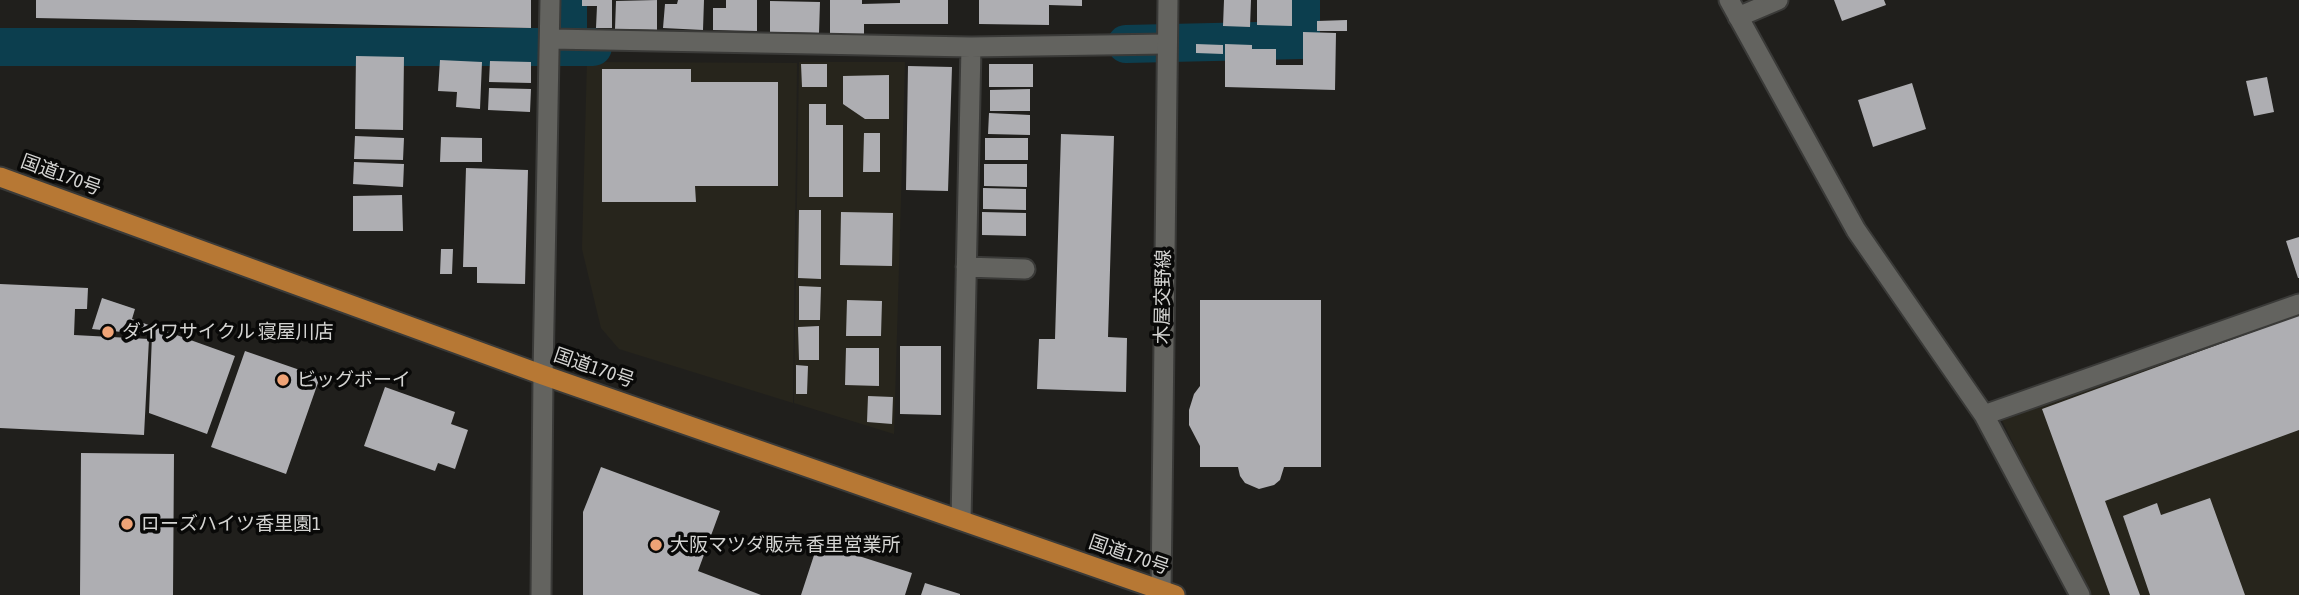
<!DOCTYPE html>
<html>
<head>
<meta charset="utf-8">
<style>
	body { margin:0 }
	canvas { display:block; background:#201f1c }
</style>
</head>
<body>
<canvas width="2299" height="595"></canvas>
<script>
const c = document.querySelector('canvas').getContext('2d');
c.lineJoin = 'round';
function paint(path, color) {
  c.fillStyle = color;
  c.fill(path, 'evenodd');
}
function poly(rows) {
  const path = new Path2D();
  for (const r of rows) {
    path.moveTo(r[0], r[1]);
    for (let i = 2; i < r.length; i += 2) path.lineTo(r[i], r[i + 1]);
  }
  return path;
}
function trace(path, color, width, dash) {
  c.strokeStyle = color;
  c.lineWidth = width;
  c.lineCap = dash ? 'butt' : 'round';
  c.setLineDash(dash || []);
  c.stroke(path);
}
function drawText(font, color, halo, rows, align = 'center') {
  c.font = font + ' "Asap Condensed","Noto Sans JP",sans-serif';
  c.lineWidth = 7;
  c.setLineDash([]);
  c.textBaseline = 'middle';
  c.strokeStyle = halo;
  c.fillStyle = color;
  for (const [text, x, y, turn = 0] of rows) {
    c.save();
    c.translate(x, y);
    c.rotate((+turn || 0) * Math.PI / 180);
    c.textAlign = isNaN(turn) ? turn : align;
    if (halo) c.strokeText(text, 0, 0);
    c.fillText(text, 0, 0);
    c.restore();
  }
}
paint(poly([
	[587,62,797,63,793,403,619,349,601,328,582,249],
	[799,62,905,62,894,434,794,403],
	[2299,310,2299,595,2086,595,2000,416]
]), '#27251c');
trace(poly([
	[1126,44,1301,40,1301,0],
	[0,47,593,47],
	[568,47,568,0]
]), '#0c3e4e', 38);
paint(poly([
	[36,0,531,0,531,28,36,18],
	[582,0,612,0,612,28,596,28,597,6,582,6],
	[657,0,657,30,615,29,616,1],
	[678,0,704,0,703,30,663,28,665,4,677,4],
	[726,0,757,0,757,31,713,30,713,8,726,8],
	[830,0,862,0,862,4,900,3,900,0,948,0,948,24,864,24,864,38,830,38],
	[979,0,1082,0,1082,6,1049,5,1049,25,979,24],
	[1224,0,1251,0,1250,27,1223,26],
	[1257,0,1292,0,1292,26,1257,25],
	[1834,0,1884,0,1886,5,1842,21],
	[770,1,820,2,819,33,770,32],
	[1347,20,1347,31,1317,31,1317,21],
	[1303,32,1336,33,1335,90,1225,87,1225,44,1252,45,1252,49,1276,49,1276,65,1303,65],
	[1196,44,1223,45,1223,54,1196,53],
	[356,56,404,57,403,130,355,129],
	[440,60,482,62,480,109,456,107,457,92,438,91],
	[490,61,531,62,531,83,489,82],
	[801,64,827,64,827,87,802,87],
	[989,64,1033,64,1033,87,989,87],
	[908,66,952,67,948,191,906,190],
	[602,69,691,69,691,82,778,82,778,186,695,186,696,202,602,202],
	[889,75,889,119,865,119,843,104,843,76],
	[2267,77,2274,112,2254,116,2246,81],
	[1912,83,1926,129,1873,147,1858,100],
	[489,88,531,89,530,112,488,110],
	[1030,89,1030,111,990,111,990,90],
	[809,104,826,104,826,125,843,125,843,197,809,197],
	[989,113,1030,115,1030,135,988,134],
	[864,133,880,133,880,172,863,172],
	[1061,134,1114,136,1108,337,1127,338,1126,392,1037,389,1039,339,1055,339],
	[355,136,404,138,403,160,354,159],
	[441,137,482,138,482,162,440,162],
	[985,138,1028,138,1028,160,985,160],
	[354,162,404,164,403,187,353,184],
	[984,164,1027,164,1027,187,984,186],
	[466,168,528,170,525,284,477,283,477,267,463,267],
	[983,188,1026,189,1026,210,983,209],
	[402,195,403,231,353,231,353,196],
	[799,210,821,210,821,279,798,278],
	[841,212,893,213,892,266,840,265],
	[982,212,1026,213,1026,236,982,235],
	[2299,237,2299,278,2298,278,2286,241],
	[441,249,453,249,452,274,440,274],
	[0,284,88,288,87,309,75,309,74,335,149,339,144,435,0,428],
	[799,286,821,287,820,320,799,320],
	[102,298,135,309,132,319,235,356,207,434,149,413,152,335,92,329],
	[847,300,882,301,881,336,846,336],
	[1200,300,1321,300,1321,467,1284,467,1280,480,1274,485,1259,489,1245,483,1240,476,1238,467,1200,467,1200,446,1189,425,1189,410,1194,394,1200,386],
	[2299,315,2299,430,2105,501,2140,595,2110,595,2042,409],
	[819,326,819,360,799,360,798,327],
	[900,346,941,346,941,415,900,414],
	[846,348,879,348,879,386,845,385],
	[245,351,320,377,286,474,211,447],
	[796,365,808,366,807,394,796,394],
	[385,387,455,412,451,424,468,430,455,469,438,463,435,471,364,446],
	[868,396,893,397,892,424,867,422],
	[81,453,174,454,173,595,80,595],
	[601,467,720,511,698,571,761,595,583,595,583,512],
	[2210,498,2245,595,2150,595,2123,516,2157,503,2161,515],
	[818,543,912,573,905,595,801,595],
	[925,583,960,594,960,595,921,595]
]), '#aeaeb2');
const minor = poly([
	[1729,0,1856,230,1984,415,2080,595],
	[1738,17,1778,0],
	[551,39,971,47,1166,44],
	[966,267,1025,269],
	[1984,415,2299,304],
	[961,520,971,47],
	[541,595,543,375,550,0]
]);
const secondary = poly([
	[1161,595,1168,0]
]);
const trunk = poly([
	[0,177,543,375,1175,595]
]);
trace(minor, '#3a3a38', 23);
trace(secondary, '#3a3a38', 23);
trace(trunk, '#3a3a38', 23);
trace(minor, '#63635f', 19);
trace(secondary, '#63635f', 19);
trace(trunk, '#b77834', 19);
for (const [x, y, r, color] of [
	[108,332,7,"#efa376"],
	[283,380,7,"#efa376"],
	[127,524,7,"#efa376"],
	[656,545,7,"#efa376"]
]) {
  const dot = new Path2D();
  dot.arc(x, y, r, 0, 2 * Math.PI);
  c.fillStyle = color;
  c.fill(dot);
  trace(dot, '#090908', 2.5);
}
drawText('19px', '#d4d4d2', '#090908', [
	["国道170号",61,175,20],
	["木屋交野線",1163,297,-89],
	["国道170号",594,368,19],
	["国道170号",1129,555,19]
]);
drawText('19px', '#d4d4d2', '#090908', [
	["ダイワサイクル 寝屋川店",122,332],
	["ビッグボーイ",297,380],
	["ローズハイツ香里園1",141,524],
	["大阪マツダ販売 香里営業所",670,545]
], 'left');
</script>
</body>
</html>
